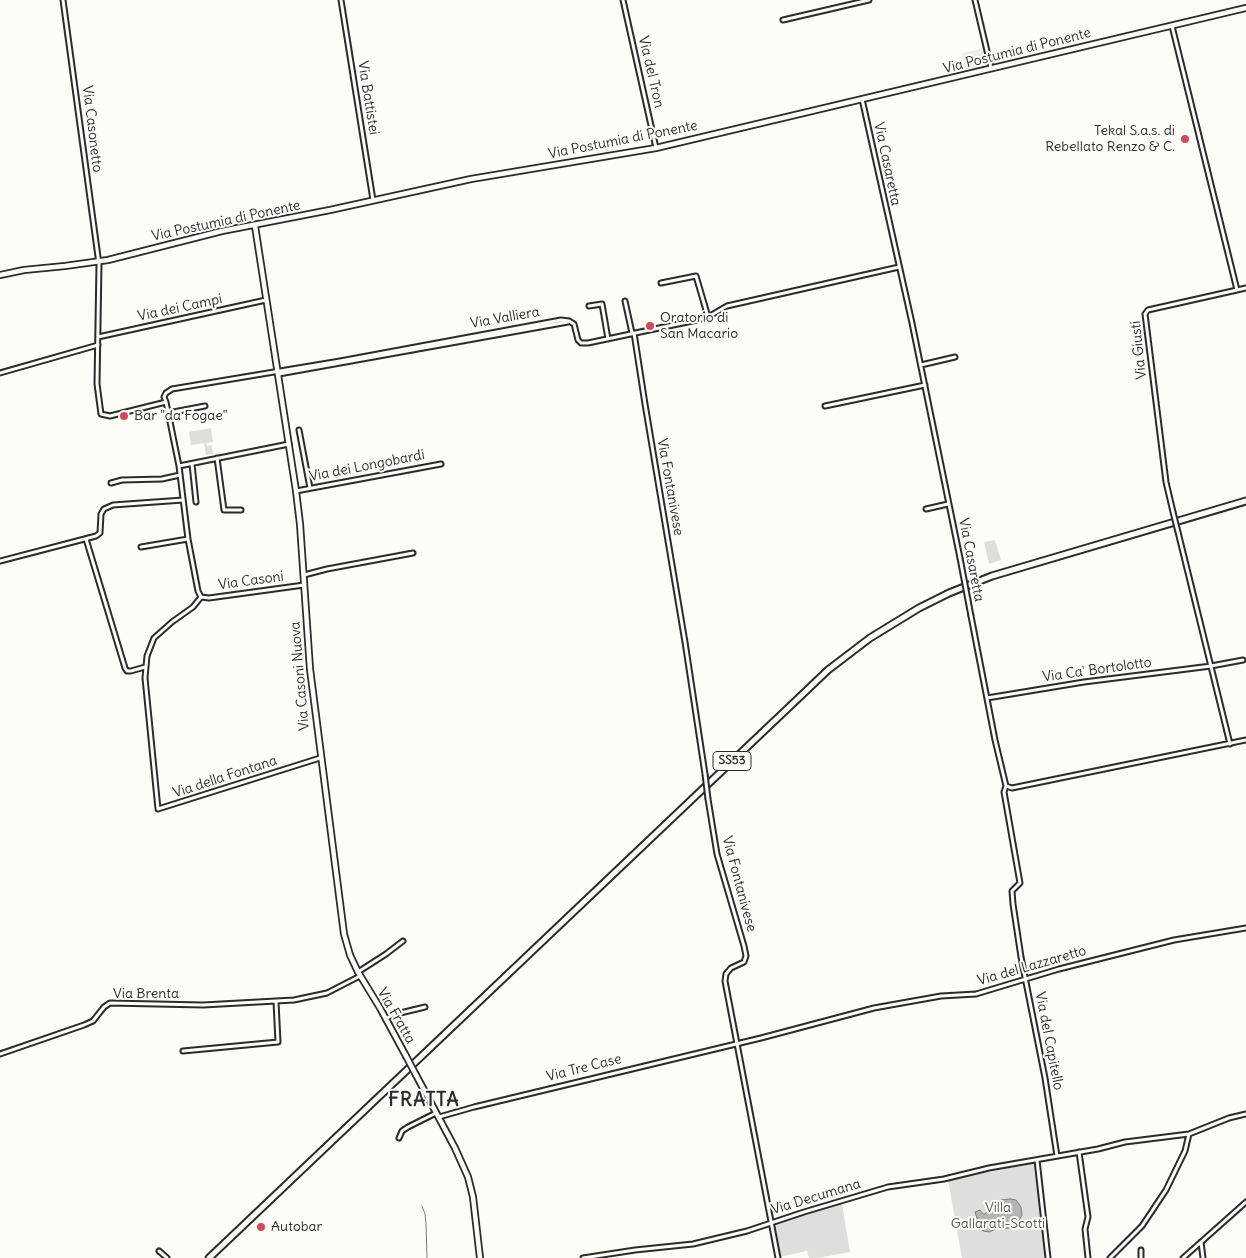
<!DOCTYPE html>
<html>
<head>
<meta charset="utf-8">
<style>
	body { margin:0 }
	canvas { display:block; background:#fdfcf7 }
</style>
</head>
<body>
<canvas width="1246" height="1258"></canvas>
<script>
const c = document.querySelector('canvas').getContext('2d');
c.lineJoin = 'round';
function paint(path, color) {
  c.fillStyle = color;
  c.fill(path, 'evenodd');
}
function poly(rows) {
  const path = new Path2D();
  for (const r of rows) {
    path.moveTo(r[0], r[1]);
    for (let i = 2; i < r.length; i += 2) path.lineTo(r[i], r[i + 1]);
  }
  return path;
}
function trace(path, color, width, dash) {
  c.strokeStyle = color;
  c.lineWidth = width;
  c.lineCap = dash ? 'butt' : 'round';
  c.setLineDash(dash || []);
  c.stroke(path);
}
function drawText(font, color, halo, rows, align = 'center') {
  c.font = font + ' Delius,sans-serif';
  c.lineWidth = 4;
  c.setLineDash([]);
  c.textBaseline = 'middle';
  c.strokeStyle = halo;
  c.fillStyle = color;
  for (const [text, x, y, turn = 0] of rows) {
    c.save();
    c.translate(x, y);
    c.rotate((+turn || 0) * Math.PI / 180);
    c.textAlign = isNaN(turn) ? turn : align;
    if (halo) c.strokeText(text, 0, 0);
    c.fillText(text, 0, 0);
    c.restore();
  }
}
paint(poly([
	[985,48,985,52,988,64,986,68,966,73,962,53]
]), '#edece8');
paint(poly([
	[211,428,213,442,206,443,207,446,212,445,213,454,206,455,204,443,191,445,189,432],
	[995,540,1001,560,989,564,984,542],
	[1034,1163,1046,1258,962,1258,948,1180],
	[840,1202,842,1204,850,1252,818,1258,809,1258,807,1251,779,1257,774,1229,775,1224]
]), '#dfdeda');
const water = poly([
	[1010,1199,1016,1200,1021,1207,1022,1215,1017,1224,1010,1228,996,1229,989,1232,983,1231,980,1227,975,1212,980,1210,983,1214,985,1214,1001,1200,1010,1199]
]);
paint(water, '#b5b4b1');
trace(water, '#7e7d7b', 1);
trace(poly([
	[422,1206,425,1214,426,1223,427,1258]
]), '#7e7d7b', 1);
const minor = poly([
	[63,0,99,264,97,384,101,414,110,416,166,402,179,466,188,539,198,591,201,597,209,598,304,585],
	[341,0,373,200],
	[623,0,656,148],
	[975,0,991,68],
	[783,20,869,0],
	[1172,26,1237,290,1148,310,1145,314,1166,482,1173,512],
	[862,99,912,323,960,558],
	[661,283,696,276,708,317],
	[1237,290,1246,288],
	[625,301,632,333],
	[589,306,602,304,608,339],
	[569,321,574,324,578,340,581,343,588,343,697,320,708,317,727,306,899,267],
	[634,333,645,404,685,642,705,774],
	[98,337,266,300],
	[921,365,955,357],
	[0,373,98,345],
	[279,374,568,322],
	[166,402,164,397,166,393,172,389,340,361,561,320,569,321],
	[825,406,925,385],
	[168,413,205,406],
	[299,430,310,488],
	[217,458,224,510,241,510],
	[192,464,196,502],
	[179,466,289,444],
	[111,483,122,480,162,479,180,475],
	[296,491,441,464],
	[926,509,948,504],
	[1178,532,1230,744],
	[86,539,125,668,127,671,131,671,145,667],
	[141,547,188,539],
	[0,561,96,536,100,533,101,514,104,509,113,505,183,500],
	[304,575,327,569,413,553],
	[201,597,193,607,172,622,154,638,147,656,145,678,158,809,320,758],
	[971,616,995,740,1006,786,1012,788,1246,740],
	[987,698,1084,682,1211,666,1243,660],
	[1006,786,1004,792,1020,883,1012,891,1013,904,1021,957,1045,1078,1057,1156],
	[708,799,717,854,744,946,746,956,744,962,731,968,726,974,725,981,778,1258],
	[358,972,386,954,403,941],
	[386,1019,392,1015,425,1007],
	[183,1051,278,1042,276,1002],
	[0,1054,84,1025,93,1021,104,1007,110,1003,203,1005,294,1000,327,993,360,976],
	[439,1117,474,1107,761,1038,874,1008,941,996,976,994,1059,969,1174,940,1246,928],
	[399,1138,402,1131,408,1127,436,1113],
	[1079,1152,1088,1217,1085,1229,1088,1258],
	[1037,1160,1048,1258],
	[1201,1242,1203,1258],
	[159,1251,167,1258],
	[583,1258,635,1250,693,1244,747,1231,804,1212,888,1187,944,1179,989,1168,1098,1149,1125,1142,1189,1134,1229,1118,1246,1114],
	[1110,1258,1142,1226,1166,1190,1185,1151,1189,1134],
	[1141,1258,1141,1250],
	[1183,1258,1246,1202]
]);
const major = poly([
	[255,226,296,491,300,524,310,669,344,934,350,955,358,972,380,1008,406,1056],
	[0,275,24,270,65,266,108,260,222,231,330,210,471,179,656,148,1246,8],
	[416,1075,455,1148,468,1177,473,1197,480,1258]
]);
const highway = poly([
	[209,1258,806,691,828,670,870,638,919,608,949,593,992,576,1246,501]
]);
trace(minor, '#2b2b2b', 7);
trace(major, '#2b2b2b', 8);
trace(highway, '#2b2b2b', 9);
trace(minor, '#fdfcf7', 3);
trace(major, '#fdfcf7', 4.5);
trace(highway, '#fdfcf7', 5);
const minorBridge = poly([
	[1173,512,1178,532],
	[960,558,971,616],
	[705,774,708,799]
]);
const majorBridge = poly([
	[406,1056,416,1075]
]);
trace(minorBridge, '#2b2b2b', 7, []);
trace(majorBridge, '#2b2b2b', 8, []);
trace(minorBridge, '#fdfcf7', 3);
trace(majorBridge, '#fdfcf7', 4.5);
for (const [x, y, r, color] of [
	[1185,139,5,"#d1495b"],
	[650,326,5,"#d1495b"],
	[124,416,5,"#d1495b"],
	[261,1227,5,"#d1495b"]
]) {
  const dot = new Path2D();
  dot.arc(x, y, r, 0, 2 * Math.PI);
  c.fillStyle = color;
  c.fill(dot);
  trace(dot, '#fdfcf7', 2);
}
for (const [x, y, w] of [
	[732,761,38]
]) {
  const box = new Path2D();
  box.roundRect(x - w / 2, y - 9.5, w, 19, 4);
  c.fillStyle = '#fdfcf7';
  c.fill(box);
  trace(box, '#2b2b2b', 1);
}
drawText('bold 12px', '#2b2b2b', null, [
	["SS53",732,761]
]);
drawText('14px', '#2b2b2b', '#fdfcf7', [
	["Via Postumia di Ponente",1017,51,-14],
	["Via del Tron",651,72,77],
	["Via Battistei",368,98,81],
	["Via Casonetto",92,129,83],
	["Via Postumia di Ponente",623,140,-11],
	["Via Casaretta",887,164,78],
	["Via Postumia di Ponente",226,221,-12],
	["Via dei Campi",180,308,-12],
	["Via Valliera",505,318,-10],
	["Via Giusti",1139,350,-96],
	["Via dei Longobardi",367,466,-11],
	["Via Fontanivese",670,487,80],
	["Via Casaretta",971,560,79],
	["Via Casoni",251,581,-8],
	["Via Ca' Bortolotto",1097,670,-8],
	["Via Casoni Nuova",300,676,-95],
	["Via della Fontana",225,777,-18],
	["Via Fontanivese",739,884,75],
	["Via del Lazzaretto",1032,966,-16],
	["Via Brenta",146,994],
	["Via Fratta",396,1016,60],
	["Via del Capitello",1049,1041,79],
	["Via Tre Case",584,1068,-14],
	["Via Decumana",816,1197,-17]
]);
drawText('14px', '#2b2b2b', '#fdfcf7', [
	["Tekal S.a.s. di",1175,131,"right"],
	["Rebellato Renzo & C.",1175,147,"right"],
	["Oratorio di",660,318],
	["San Macario",660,334],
	["Bar \"da Fogae\"",134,416],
	["Autobar",271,1227]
], 'left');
drawText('14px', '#585857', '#fdfcf7', [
	["Villa",998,1208],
	["Gallarati-Scotti",998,1224]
]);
c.letterSpacing = '1px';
drawText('bold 19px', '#2b2b2b', '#fdfcf7', [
	["FRATTA",424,1101]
]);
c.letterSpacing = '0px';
</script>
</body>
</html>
